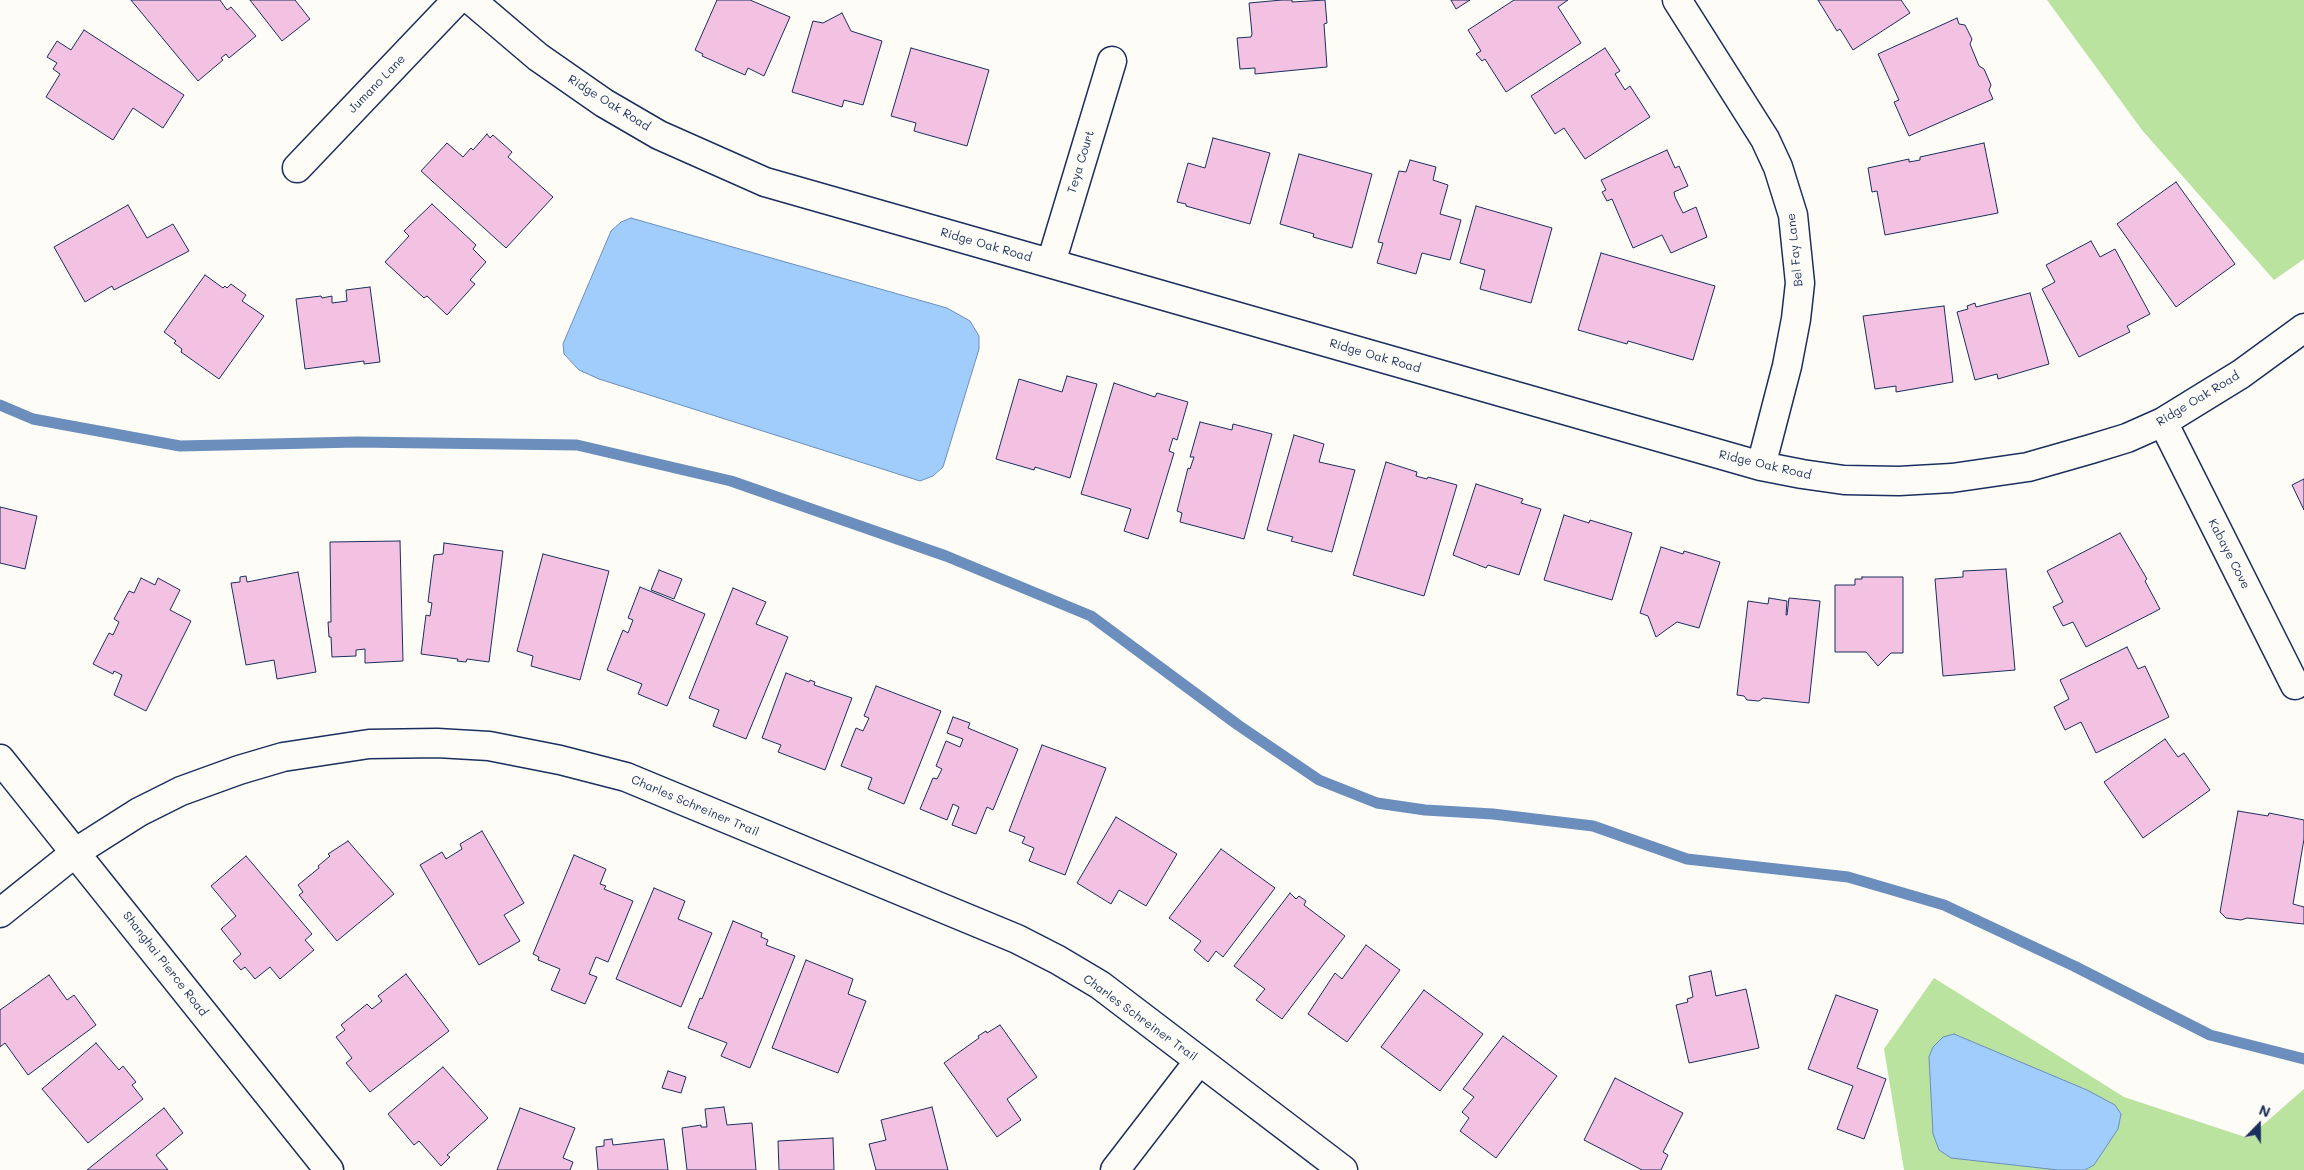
<!DOCTYPE html>
<html>
<head>
<meta charset="utf-8">
<style>
	body { margin:0 }
	#map { position:relative; width:2304px; height:1170px; overflow:hidden; background:#fdfcf7; font-family:Mali,sans-serif }
	canvas { display:block }
	.north { position:absolute; left:2234px; top:1100px; width:50px; height:50px; -webkit-text-stroke:4px #fdfcf7; paint-order:stroke; rotate:22deg; font-size:14px; font-weight:700; line-height:20px; text-align:center; color:#1b2f5e }
	.north::after { content:''; display:block; margin:auto; width:18px; height:22px; background:#1b2f5e; clip-path:polygon(50% 0,100% 100%,50% 72%,0 100%) }
</style>
</head>
<body>
<div id="map">
<canvas width="2304" height="1170"></canvas>
<div class="north">N</div>
</div>
<script>
const c = document.querySelector('canvas').getContext('2d');
c.lineJoin = 'round';
function paint(path, color) {
  c.fillStyle = color;
  c.fill(path, 'evenodd');
}
function poly(rows) {
  const path = new Path2D();
  for (const r of rows) {
    path.moveTo(r[0], r[1]);
    for (let i = 2; i < r.length; i += 2) path.lineTo(r[i], r[i + 1]);
  }
  return path;
}
function trace(path, color, width, dash) {
  c.strokeStyle = color;
  c.lineWidth = width;
  c.lineCap = dash ? 'butt' : 'round';
  c.setLineDash(dash || []);
  c.stroke(path);
}
function drawText(font, color, halo, rows, align = 'center') {
  c.font = font + ' Mali,sans-serif';
  c.lineWidth = 4;
  c.setLineDash([]);
  c.textBaseline = 'middle';
  c.strokeStyle = halo;
  c.fillStyle = color;
  for (const [text, x, y, turn = 0] of rows) {
    c.save();
    c.translate(x, y);
    c.rotate((+turn || 0) * Math.PI / 180);
    c.textAlign = isNaN(turn) ? turn : align;
    if (halo) c.strokeText(text, 0, 0);
    c.fillText(text, 0, 0);
    c.restore();
  }
}
paint(poly([
	[2047,0,2304,0,2304,259,2274,280,2142,130],
	[1934,978,2124,1097,2248,1138,2304,1089,2304,1170,1904,1170,1884,1049]
]), '#bae39f');
const water = poly([
	[631,218,947,308,970,321,979,336,979,349,943,467,933,476,920,481,599,379,579,370,564,354,563,344,611,231,621,222,631,218],
	[1954,1034,2087,1090,2115,1105,2121,1114,2118,1129,2094,1165,2085,1170,2058,1170,1951,1158,1939,1150,1933,1134,1929,1057,1933,1047,1943,1037,1954,1034]
]);
paint(water, '#a0cdfb');
trace(water, '#6b8ebc', 1);
trace(poly([
	[0,405,33,419,180,446,357,442,577,445,731,481,946,556,1091,616,1238,725,1319,780,1377,803,1425,810,1493,814,1593,826,1687,859,1848,877,1944,905,2074,966,2210,1035,2304,1059]
]), '#6b8ebc', 11);
const building = poly([
	[131,0,220,0,227,10,231,7,256,36,229,58,226,54,221,58,223,60,198,81,131,0],
	[250,0,295,0,310,19,282,41,250,0],
	[717,0,750,0,790,17,764,76,748,68,745,75,702,56,703,54,695,50,717,0],
	[1282,0,1292,0,1292,2,1325,0,1327,23,1324,24,1327,67,1255,74,1255,68,1240,69,1237,38,1251,37,1252,34,1249,3,1282,0],
	[1451,0,1470,0,1456,9,1451,0],
	[1514,0,1568,0,1558,7,1581,43,1506,92,1485,59,1482,61,1476,54,1481,51,1468,30,1514,0],
	[1818,0,1901,0,1910,13,1853,50,1840,29,1837,31,1818,0],
	[842,13,851,31,882,41,863,105,844,100,842,107,792,92,813,21,823,23,842,13],
	[1957,18,1959,24,1965,25,1972,39,1970,44,1979,66,1984,69,1991,85,1989,90,1993,99,1909,136,1894,102,1899,100,1878,54,1957,18],
	[84,30,184,95,163,128,133,108,113,140,46,97,60,74,53,69,57,63,47,57,57,41,71,50,84,30],
	[911,48,989,70,967,146,914,131,916,123,891,116,911,48],
	[1605,48,1620,71,1615,74,1625,90,1630,86,1650,117,1585,159,1564,128,1555,134,1531,96,1605,48],
	[487,134,490,138,493,135,512,152,508,157,553,197,506,248,421,171,447,143,463,157,471,148,473,150,487,134],
	[1213,138,1270,153,1250,224,1186,206,1186,204,1177,202,1188,163,1205,168,1213,138],
	[1984,143,1998,213,1885,235,1877,191,1872,192,1868,168,1909,159,1909,162,1920,160,1920,157,1984,143],
	[1667,150,1675,168,1679,166,1688,186,1674,192,1675,197,1683,213,1696,207,1707,237,1671,253,1662,235,1633,248,1612,199,1607,201,1602,192,1606,190,1601,180,1667,150],
	[1299,154,1372,174,1352,248,1313,237,1314,234,1280,224,1299,154],
	[1410,160,1436,167,1433,180,1448,185,1440,214,1461,220,1450,260,1422,253,1416,274,1377,263,1383,243,1378,242,1399,171,1406,172,1410,160],
	[2176,182,2235,264,2176,307,2117,224,2176,182],
	[432,204,476,245,473,249,486,262,470,280,475,284,447,315,427,296,424,298,385,262,409,236,404,231,432,204],
	[128,205,147,238,173,224,189,251,114,290,112,286,85,302,54,247,128,205],
	[1476,206,1552,228,1531,303,1480,289,1485,270,1460,263,1476,206],
	[2091,241,2100,257,2115,249,2150,314,2127,326,2130,332,2079,357,2042,289,2055,282,2046,265,2091,241],
	[1601,253,1715,286,1693,360,1628,341,1627,344,1578,330,1601,253],
	[205,275,223,288,225,286,227,288,231,284,246,295,242,301,264,316,219,379,181,352,182,349,174,343,176,341,164,332,205,275],
	[370,287,380,362,364,364,364,361,305,369,296,299,321,296,322,298,332,296,332,303,347,301,346,290,370,287],
	[2030,293,2049,364,1998,379,1997,374,1975,380,1957,312,1968,309,1967,306,1975,303,1976,307,2030,293],
	[1944,306,1953,382,1896,392,1896,386,1875,389,1863,316,1944,306],
	[1067,376,1097,384,1070,478,1035,467,1034,470,996,459,1019,379,1062,392,1067,376],
	[1114,383,1155,397,1157,393,1188,402,1177,440,1173,438,1169,451,1174,453,1148,539,1124,531,1131,509,1081,494,1114,383],
	[1200,422,1232,430,1233,424,1272,434,1244,539,1180,522,1182,513,1177,511,1188,468,1190,469,1194,457,1190,457,1200,422],
	[1294,435,1324,444,1319,462,1355,470,1332,552,1291,541,1293,537,1267,530,1294,435],
	[1386,462,1417,472,1416,476,1427,479,1428,477,1457,485,1424,596,1353,575,1386,462],
	[2304,479,2304,510,2292,485,2304,479],
	[1476,484,1523,499,1521,503,1541,509,1519,575,1488,565,1486,568,1453,555,1476,484],
	[0,507,37,516,25,569,0,563,0,507],
	[1564,515,1589,523,1590,520,1632,533,1612,600,1544,580,1564,515],
	[2120,533,2147,579,2145,581,2160,609,2086,647,2073,622,2063,626,2053,607,2063,602,2047,571,2120,533],
	[400,541,403,661,365,663,365,649,356,650,356,656,332,657,331,637,329,637,328,622,331,622,330,542,400,541],
	[444,543,503,551,489,662,467,659,466,662,457,661,458,659,421,654,426,615,430,616,432,603,428,602,434,555,443,554,444,543],
	[1661,547,1683,554,1684,551,1720,562,1699,628,1677,622,1656,637,1648,616,1640,613,1661,547],
	[543,554,609,571,580,680,531,666,533,656,517,651,543,554],
	[2006,569,2015,670,1943,676,1935,579,1963,577,1963,571,2006,569],
	[659,570,682,579,674,599,651,590,659,570],
	[298,572,316,672,277,679,274,660,246,665,231,583,240,582,240,577,246,576,247,582,298,572],
	[1862,577,1903,577,1903,653,1891,653,1878,666,1866,652,1835,652,1835,585,1855,585,1855,579,1862,579,1862,577],
	[141,578,155,585,158,578,180,590,170,610,191,621,146,711,114,695,122,675,114,671,113,674,93,664,109,633,113,635,119,622,114,619,129,591,134,593,141,578],
	[640,587,705,614,667,706,638,694,642,684,607,670,623,630,628,633,633,620,628,618,640,587],
	[733,588,766,602,756,624,788,637,746,739,713,726,719,710,689,698,733,588],
	[1769,598,1787,601,1786,615,1787,615,1789,598,1820,601,1809,703,1763,698,1759,701,1747,700,1744,696,1737,695,1748,601,1768,604,1769,598],
	[2127,647,2138,669,2145,666,2169,717,2096,753,2081,722,2065,730,2054,707,2069,699,2060,680,2127,647],
	[786,673,809,682,810,680,815,682,814,685,852,698,825,770,778,752,781,745,762,738,786,673],
	[876,686,941,711,904,804,868,789,872,778,841,766,856,728,863,731,869,718,864,716,876,686],
	[953,717,970,723,968,728,1018,749,993,810,987,807,976,834,952,825,959,807,953,804,947,820,920,809,933,778,937,779,942,769,936,766,946,741,960,747,963,739,947,733,953,717],
	[2165,739,2178,757,2184,753,2210,790,2143,838,2104,782,2165,739],
	[1042,745,1106,768,1065,875,1029,861,1034,848,1022,843,1025,837,1009,831,1042,745],
	[2238,811,2268,816,2269,813,2304,820,2304,839,2293,904,2304,907,2304,924,2247,918,2241,920,2226,918,2220,912,2238,811],
	[1116,817,1177,854,1146,906,1119,890,1111,904,1077,883,1116,817],
	[482,831,524,903,504,915,520,941,479,965,420,865,442,852,446,859,462,849,460,844,482,831],
	[348,841,394,894,337,941,299,895,303,892,298,885,319,868,318,866,330,856,328,854,348,841],
	[1221,849,1275,888,1223,957,1216,951,1208,962,1194,950,1201,941,1169,918,1221,849],
	[574,855,606,869,600,884,606,886,604,889,633,901,608,962,596,957,589,974,597,977,585,1004,551,990,560,969,538,960,539,957,533,954,574,855],
	[246,856,312,934,305,940,314,950,280,979,270,967,255,979,245,967,241,970,233,961,241,954,221,929,236,916,211,886,246,856],
	[654,888,685,901,678,919,712,933,681,1007,616,979,654,888],
	[1290,893,1296,899,1299,896,1306,901,1304,905,1345,936,1282,1019,1256,1000,1265,989,1234,966,1290,893],
	[733,921,762,933,761,937,768,940,766,945,795,956,750,1068,721,1056,727,1043,688,1028,700,998,702,999,733,921],
	[1366,945,1400,970,1347,1042,1308,1014,1335,973,1342,979,1366,945],
	[806,960,853,979,848,994,866,1001,838,1073,772,1048,806,960],
	[1711,971,1716,996,1746,989,1759,1048,1689,1063,1676,1005,1688,1002,1687,999,1693,997,1689,976,1711,971],
	[406,974,449,1031,370,1092,346,1063,352,1058,336,1037,345,1030,341,1025,367,1004,372,1009,382,1001,378,996,406,974],
	[49,975,67,1000,74,995,96,1025,28,1075,5,1043,0,1047,0,1010,49,975],
	[1424,990,1483,1034,1440,1091,1381,1047,1424,990],
	[1836,995,1878,1010,1857,1068,1886,1079,1864,1139,1837,1129,1853,1086,1808,1069,1836,995],
	[1000,1025,1037,1077,1007,1099,1021,1120,997,1137,944,1063,979,1038,978,1036,986,1031,987,1033,1000,1025],
	[1503,1036,1557,1076,1496,1158,1460,1131,1469,1118,1462,1112,1474,1097,1463,1089,1503,1036],
	[96,1043,119,1070,123,1066,136,1082,132,1085,143,1099,88,1143,42,1089,96,1043],
	[443,1067,488,1118,447,1155,450,1157,441,1166,419,1141,414,1145,388,1114,443,1067],
	[668,1071,686,1077,681,1093,662,1088,668,1071],
	[1615,1078,1683,1113,1663,1152,1668,1155,1661,1170,1642,1170,1584,1140,1615,1078],
	[724,1107,727,1125,752,1123,756,1170,687,1170,682,1128,701,1125,701,1127,707,1127,705,1109,724,1107],
	[932,1107,948,1170,876,1170,869,1144,886,1140,881,1120,932,1107],
	[164,1108,183,1133,156,1155,168,1170,87,1170,164,1108],
	[520,1108,575,1128,563,1158,573,1162,570,1170,497,1170,520,1108],
	[833,1138,834,1170,779,1170,778,1141,833,1138],
	[612,1139,613,1145,664,1139,668,1170,598,1170,596,1147,604,1146,604,1140,612,1139]
]);
paint(building, '#f3c1e1');
trace(building, '#1b2f5e', 1);
const minor = poly([
	[471,0,538,57,604,103,659,135,765,182,1761,466,1802,474,1844,480,1899,481,1952,478,2028,467,2091,449,2127,438,2163,422,2241,374,2304,328],
	[1677,0,1765,139,1778,167,1793,215,1800,283,1796,319,1787,366,1761,466],
	[297,168,457,0],
	[1051,263,1112,61],
	[2163,422,2295,685],
	[0,759,329,1170],
	[0,913,76,852,139,812,181,791,239,770,283,757,369,744,437,743,489,746,560,760,626,777,1017,939,1058,960,1100,985,1343,1170],
	[1115,1170,1199,1061]
]);
trace(minor, '#1b2f5e', 31);
trace(minor, '#fdfcf7', 28);
drawText('12px', '#1b2f5e', '#fdfcf7', [
	["Jumano Lane",377,84,-46],
	["Ridge Oak Road",609,103,32],
	["Teya Court",1081,162,-73],
	["Ridge Oak Road",986,245,16],
	["Bel Fay Lane",1795,250,-96],
	["Ridge Oak Road",1375,356,16],
	["Ridge Oak Road",2198,399,-31],
	["Ridge Oak Road",1765,465,13],
	["Kabaye Cove",2229,554,63],
	["Charles Schreiner Trail",695,806,23],
	["Shanghai Pierce Road",165,964,52],
	["Charles Schreiner Trail",1140,1018,36]
]);
</script>
</body>
</html>
